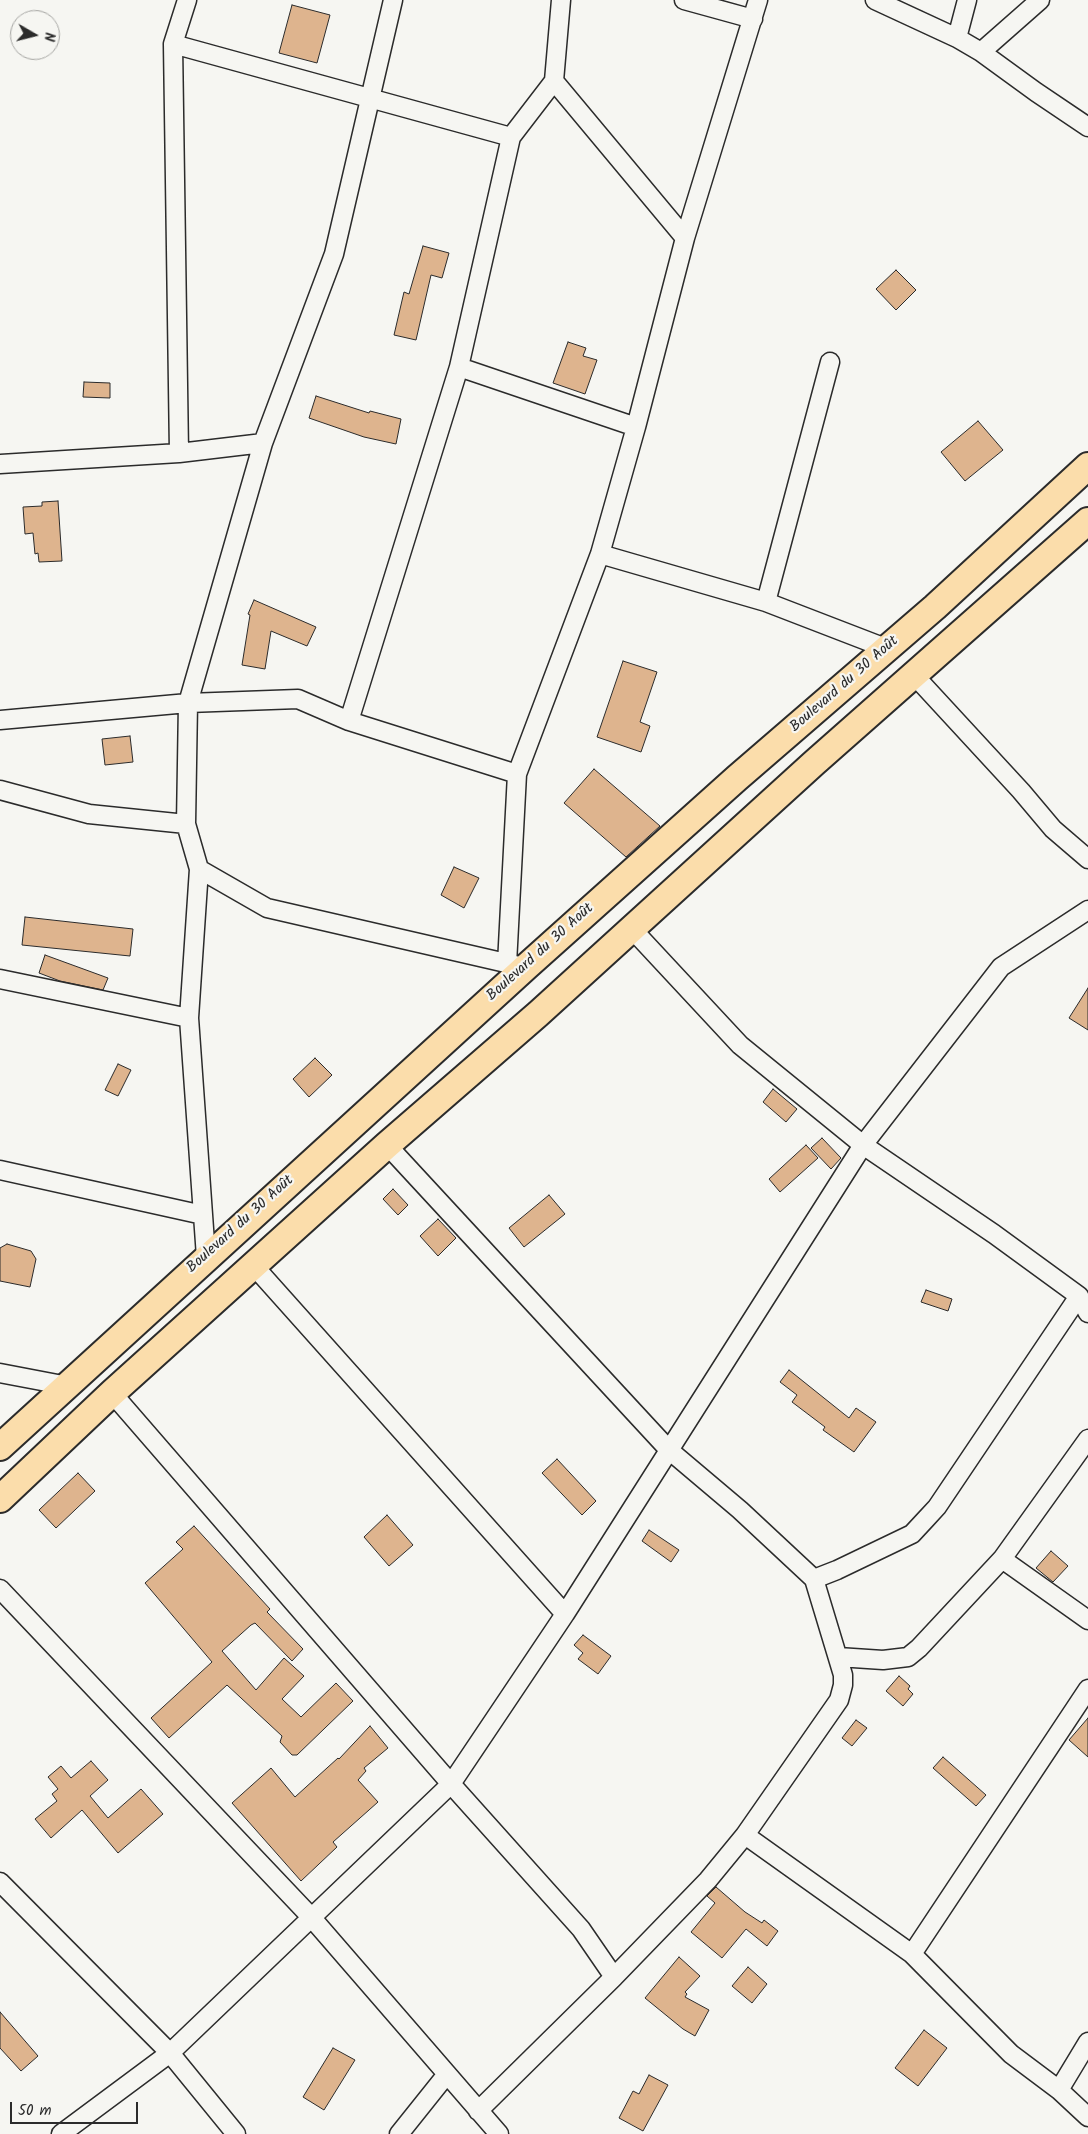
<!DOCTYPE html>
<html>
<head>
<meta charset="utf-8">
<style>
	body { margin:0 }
	#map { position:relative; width:1088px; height:2134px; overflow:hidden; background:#f6f6f2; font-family:Kalam,sans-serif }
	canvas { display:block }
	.north { position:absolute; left:10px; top:10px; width:50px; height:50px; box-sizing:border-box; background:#f6f6f2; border:1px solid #a5a5a2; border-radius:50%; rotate:98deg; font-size:14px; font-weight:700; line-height:20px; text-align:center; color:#2b2b2b }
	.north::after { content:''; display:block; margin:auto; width:18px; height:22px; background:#2b2b2b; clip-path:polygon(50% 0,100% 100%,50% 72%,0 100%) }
	.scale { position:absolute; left:10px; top:2102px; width:128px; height:22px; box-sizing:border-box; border:2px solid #2b2b2b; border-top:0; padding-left:6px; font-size:15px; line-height:18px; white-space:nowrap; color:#2b2b2b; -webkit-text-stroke:4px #f6f6f2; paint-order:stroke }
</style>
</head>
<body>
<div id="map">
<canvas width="1088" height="2134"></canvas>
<div class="north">N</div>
<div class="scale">50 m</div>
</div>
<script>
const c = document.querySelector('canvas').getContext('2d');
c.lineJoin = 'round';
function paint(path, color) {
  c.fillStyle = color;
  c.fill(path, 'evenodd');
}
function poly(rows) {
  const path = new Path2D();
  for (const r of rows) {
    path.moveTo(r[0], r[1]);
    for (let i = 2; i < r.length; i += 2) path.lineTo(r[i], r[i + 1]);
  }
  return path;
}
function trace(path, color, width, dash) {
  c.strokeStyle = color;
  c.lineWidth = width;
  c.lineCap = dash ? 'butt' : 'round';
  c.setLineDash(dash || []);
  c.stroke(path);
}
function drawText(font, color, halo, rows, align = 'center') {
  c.font = font + ' Kalam,sans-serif';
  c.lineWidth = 4.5;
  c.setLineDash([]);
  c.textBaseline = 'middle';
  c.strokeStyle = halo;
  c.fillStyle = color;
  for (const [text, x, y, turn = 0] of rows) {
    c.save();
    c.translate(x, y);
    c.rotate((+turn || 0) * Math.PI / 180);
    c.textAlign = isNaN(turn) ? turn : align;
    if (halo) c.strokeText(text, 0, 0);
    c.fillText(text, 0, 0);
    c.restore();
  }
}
const building = poly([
	[292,5,330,15,317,63,279,53,292,5],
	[423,246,449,253,442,278,431,275,416,340,394,335,404,292,409,294,423,246],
	[896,270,916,290,896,310,876,289,896,270],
	[568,342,586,348,583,356,597,360,585,394,553,383,568,342],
	[84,382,110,383,110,398,83,397,84,382],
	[316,396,369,413,370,411,401,419,396,444,364,437,309,418,316,396],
	[978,421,1003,450,965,481,941,452,978,421],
	[58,501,62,561,39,562,38,553,35,554,33,533,25,534,23,507,42,506,42,502,58,501],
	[254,600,316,627,307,646,271,631,265,669,242,665,250,615,248,614,254,600],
	[623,661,657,672,640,722,650,726,641,752,597,737,623,661],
	[130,736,133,762,105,765,102,739,130,736],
	[594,769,660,826,626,857,564,803,594,769],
	[454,867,479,878,464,908,441,895,454,867],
	[25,917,133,929,130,956,22,945,25,917],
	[45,955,108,978,103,990,60,981,39,973,45,955],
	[1088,988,1088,1030,1069,1018,1088,988],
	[315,1058,332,1075,309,1097,293,1079,315,1058],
	[118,1064,131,1070,118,1096,105,1090,118,1064],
	[773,1089,797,1109,786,1122,763,1102,773,1089],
	[822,1138,841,1158,831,1169,811,1148,822,1138],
	[806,1145,818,1158,780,1192,769,1179,806,1145],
	[393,1189,408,1205,398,1215,383,1199,393,1189],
	[549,1195,565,1214,524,1247,509,1228,549,1195],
	[438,1219,456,1238,438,1256,420,1236,438,1219],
	[7,1244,31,1251,36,1259,30,1287,0,1281,0,1248,7,1244],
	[926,1290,952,1299,948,1311,921,1302,926,1290],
	[789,1370,849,1418,856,1408,876,1422,854,1452,823,1430,825,1427,792,1402,797,1395,780,1382,789,1370],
	[557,1459,596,1501,582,1515,542,1473,557,1459],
	[78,1473,95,1491,56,1528,39,1510,78,1473],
	[387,1515,413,1545,389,1566,364,1537,387,1515],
	[194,1526,270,1609,267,1612,303,1649,292,1661,255,1623,251,1625,222,1651,256,1690,284,1658,304,1676,282,1699,301,1717,336,1683,353,1701,297,1755,292,1755,280,1742,282,1736,227,1685,169,1738,151,1718,212,1662,145,1583,183,1549,176,1542,194,1526],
	[649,1530,679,1550,671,1562,642,1541,649,1530],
	[1051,1551,1068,1566,1053,1582,1036,1568,1051,1551],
	[583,1635,611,1656,598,1674,578,1659,583,1653,574,1645,583,1635],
	[899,1676,910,1686,908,1689,913,1694,903,1706,886,1691,899,1676],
	[1088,1718,1088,1757,1069,1740,1088,1718],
	[856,1720,867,1728,852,1746,842,1738,856,1720],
	[370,1726,388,1748,364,1768,366,1771,358,1780,378,1802,333,1842,337,1847,301,1881,232,1803,271,1768,295,1797,338,1758,339,1759,370,1726],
	[943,1757,986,1795,976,1806,933,1768,943,1757],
	[91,1761,108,1780,90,1796,108,1818,141,1789,163,1814,118,1853,82,1810,51,1838,35,1819,57,1801,52,1794,58,1789,48,1777,61,1766,71,1778,91,1761],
	[716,1887,745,1912,762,1923,764,1920,778,1931,767,1946,746,1929,722,1958,691,1932,715,1903,707,1896,716,1887],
	[679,1957,700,1976,685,1992,687,1994,685,1997,709,2010,695,2036,683,2029,645,1998,679,1957],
	[748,1967,767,1984,752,2003,732,1986,748,1967],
	[0,2012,38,2056,21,2071,0,2048,0,2012],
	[924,2030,947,2048,918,2086,895,2068,924,2030],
	[333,2048,355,2060,324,2110,303,2097,333,2048],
	[649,2075,668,2085,643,2131,619,2118,633,2091,639,2094,649,2075]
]);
paint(building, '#deb48e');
trace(building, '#2b2b2b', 1);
const minor = poly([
	[561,0,554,81,685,238],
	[684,0,753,19],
	[875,0,957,38,981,52,1036,92,1088,127],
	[957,38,967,0],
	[173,44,511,137],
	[981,52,1040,0],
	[459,367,636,427],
	[179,453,173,44,187,0],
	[0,464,179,453,263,443],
	[600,554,766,602,888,649],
	[766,602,830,362],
	[914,675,1021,791,1053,829,1088,859],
	[0,720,188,703,298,699,349,721,517,774],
	[349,721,459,367,511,137,554,81],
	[0,790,89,814,186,824],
	[199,869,267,908,519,966],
	[632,929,740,1045,863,1145,994,1234,1079,1296,1088,1313],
	[507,964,517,774,600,554,636,427,685,238,758,0],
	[0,979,189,1018],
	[387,1145,669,1450,740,1510,814,1579,837,1570,912,1534,925,1520,937,1507,1079,1296],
	[0,1170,203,1215],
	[206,1257,189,1018,199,869,186,824,188,703,263,443,334,254,393,0],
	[254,1266,565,1614],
	[0,1373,68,1386],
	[112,1393,451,1784,581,1929,614,1977,478,2111],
	[1088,1439,1002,1559,1088,1620],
	[0,1589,311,1917,499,2134],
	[838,1657,883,1660,908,1657,919,1648,1002,1559],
	[745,1835,839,1700,843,1685,843,1675,814,1579],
	[0,1882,170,2053,236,2134],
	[912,1954,1088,1689],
	[614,1977,708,1880,745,1835,912,1954,1011,2054,1059,2090,1088,2117],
	[1059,2090,1088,2042],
	[61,2134,170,2053,451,1784,565,1614,863,1145,1001,967,1088,910],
	[399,2134,447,2074]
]);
const highway = poly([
	[0,1447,526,967,737,778,935,607,1088,466],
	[0,1499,112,1393,387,1145,538,1014,814,763,1088,521]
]);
trace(minor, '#2b2b2b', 21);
trace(highway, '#2b2b2b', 30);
trace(minor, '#f6f6f2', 18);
trace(highway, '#fbddab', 26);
drawText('15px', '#2b2b2b', '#f6f6f2', [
	["Boulevard du 30 Août",845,685,-41],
	["Boulevard du 30 Août",541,953,-42],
	["Boulevard du 30 Août",241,1225,-42]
]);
</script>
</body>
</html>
